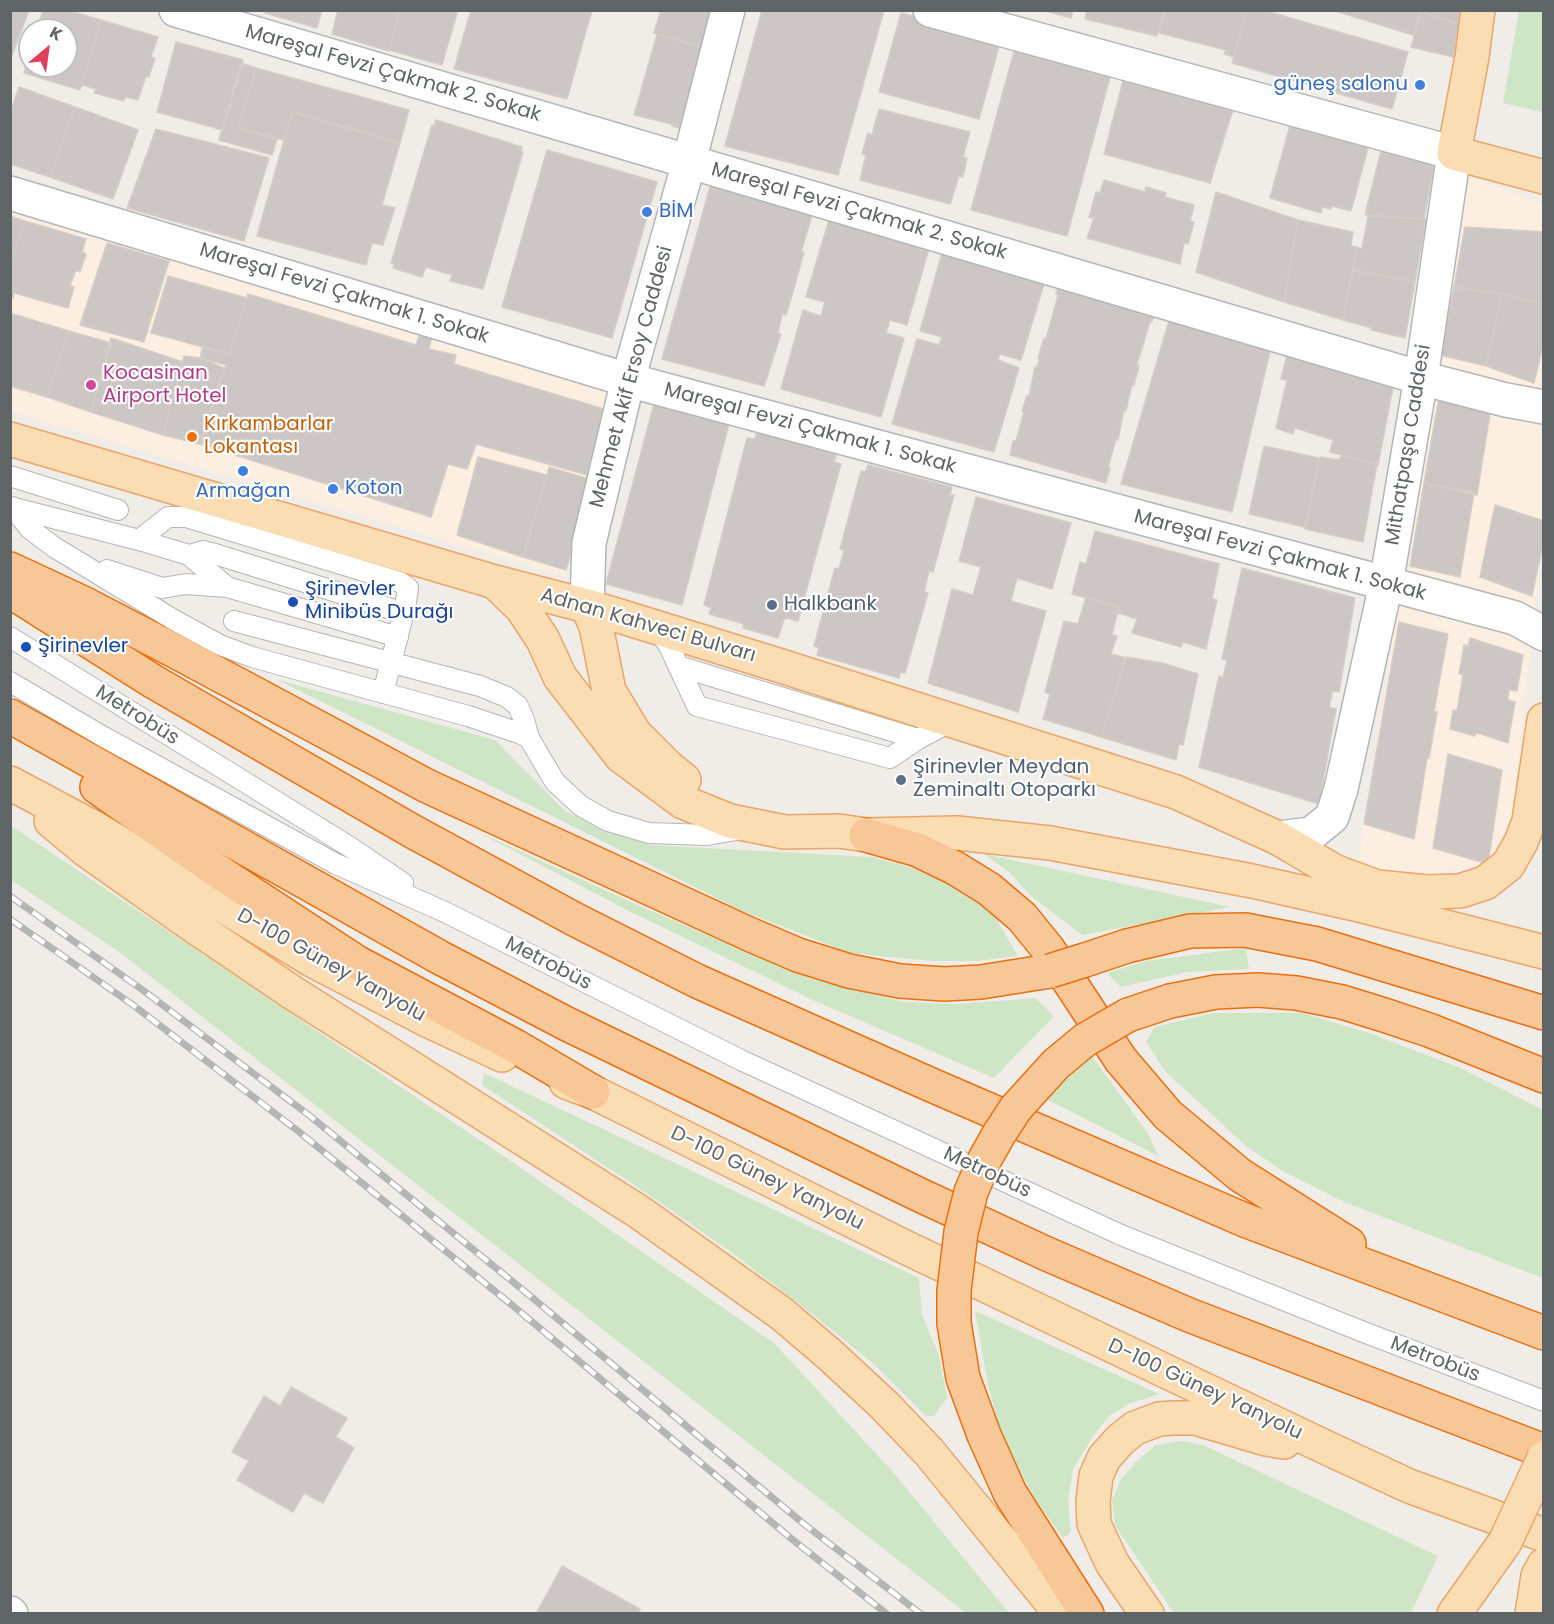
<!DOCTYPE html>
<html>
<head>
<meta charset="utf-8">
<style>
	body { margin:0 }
	#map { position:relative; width:1554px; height:1624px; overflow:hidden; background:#f0ece8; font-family:Poppins,sans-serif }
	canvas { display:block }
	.frame { position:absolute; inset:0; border:12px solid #5f6567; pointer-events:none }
	.north { position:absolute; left:18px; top:18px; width:60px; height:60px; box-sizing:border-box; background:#fff; border:2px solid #bfc1c2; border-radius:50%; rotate:29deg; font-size:16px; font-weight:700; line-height:24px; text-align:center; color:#5f6567 }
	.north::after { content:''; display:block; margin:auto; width:21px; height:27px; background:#e03f5a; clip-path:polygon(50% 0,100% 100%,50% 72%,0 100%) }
</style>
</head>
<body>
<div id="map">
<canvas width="1554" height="1624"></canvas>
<div class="frame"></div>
<div class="north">K</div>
</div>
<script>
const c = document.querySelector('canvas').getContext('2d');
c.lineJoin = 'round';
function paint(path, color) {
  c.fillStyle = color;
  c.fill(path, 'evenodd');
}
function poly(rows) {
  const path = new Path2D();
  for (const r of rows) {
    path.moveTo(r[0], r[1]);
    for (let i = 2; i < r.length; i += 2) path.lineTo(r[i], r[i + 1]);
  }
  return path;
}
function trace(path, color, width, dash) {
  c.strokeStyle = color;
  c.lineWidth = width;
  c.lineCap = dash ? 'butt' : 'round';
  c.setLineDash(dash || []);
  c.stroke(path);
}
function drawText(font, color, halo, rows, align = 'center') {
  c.font = font + ' Poppins,sans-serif';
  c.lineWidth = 4.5;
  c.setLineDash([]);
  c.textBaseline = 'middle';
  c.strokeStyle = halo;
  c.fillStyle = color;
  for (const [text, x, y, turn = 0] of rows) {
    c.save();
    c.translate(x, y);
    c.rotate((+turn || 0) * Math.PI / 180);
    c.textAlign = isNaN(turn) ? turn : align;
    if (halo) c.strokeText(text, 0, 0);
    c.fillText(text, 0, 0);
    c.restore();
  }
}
paint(poly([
	[1464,175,1543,203,1544,532,1508,845,1484,865,1411,877,1358,863],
	[10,210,608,389,565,577,11,412]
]), '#fcefe1');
paint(poly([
	[1519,11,1543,11,1543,112,1503,103],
	[278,680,495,740,566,812,649,845,872,857,944,877,989,906,1018,956,977,961,931,961,850,953,743,911],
	[10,825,505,1157,774,1343,892,1471,1009,1613,966,1613,118,951,11,880],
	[474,830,635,904,806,977,904,1002,959,1004,1035,998,1054,1016,994,1078,813,1000,631,912],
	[984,854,1230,907,1082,935,1030,895,1009,872],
	[1246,948,1249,969,1187,972,1121,987,1107,973,1147,961],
	[1213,1013,1302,1013,1372,1034,1465,1070,1543,1110,1543,1278,1344,1202,1281,1170,1246,1146,1165,1071,1146,1042,1155,1027],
	[1091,1055,1147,1132,1159,1156,1046,1099],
	[484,1073,919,1278,922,1315,939,1356,947,1398,934,1416,926,1416,875,1365,806,1309,731,1252,639,1188,482,1085],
	[975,1311,1159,1394,1129,1404,1110,1415,1093,1436,1073,1469,1068,1501,1071,1532,1063,1538,1036,1500,1004,1444,989,1389],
	[1181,1441,1203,1445,1438,1556,1411,1613,1174,1613,1115,1525,1112,1500,1121,1479,1138,1460,1156,1445]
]), '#cee6c6');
const building = poly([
	[10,10,29,10,10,61,10,10],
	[43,10,67,10,101,20,80,90,24,73,30,54,30,66,66,66,66,30,37,30,43,10],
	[265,10,322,10,317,28,265,13,265,10],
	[338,10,400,10,389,51,332,34,338,10],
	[400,10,458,10,442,65,389,50,400,10],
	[471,10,592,10,567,99,454,69,471,10],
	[661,10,714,10,703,48,654,33,661,10],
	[762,10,884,10,838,175,725,146,762,10],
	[1042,10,1073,10,1071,18,1042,10],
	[1087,10,1164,10,1157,36,1085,19,1087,10],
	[1165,10,1247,10,1234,57,1224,54,1226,50,1159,33,1165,10],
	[1247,10,1263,10,1408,52,1392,109,1232,63,1247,10],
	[1332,10,1421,10,1413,35,1332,10],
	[1421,10,1466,10,1460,24,1421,12,1421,10],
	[1421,12,1460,24,1453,57,1411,47,1421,12],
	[901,13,1001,39,979,119,879,92,901,13],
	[101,20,158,37,151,57,155,58,149,77,146,76,138,100,125,97,124,101,94,93,96,89,82,85,101,20],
	[657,34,703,48,682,129,672,126,672,124,634,115,657,34],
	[176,42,243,60,223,130,157,112,176,42],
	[1016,44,1112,70,1067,236,971,210,1016,44],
	[241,63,256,68,238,128,277,139,272,155,219,140,241,63],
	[256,68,409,110,400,143,292,112,284,140,238,128,256,68],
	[1125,73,1235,103,1210,183,1104,154,1125,73],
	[19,87,75,107,50,177,10,164,10,113,19,87],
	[75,107,138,130,113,199,50,177,75,107],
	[879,109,970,132,963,157,967,158,963,177,959,176,950,204,860,180,866,155,862,154,868,133,872,135,879,109],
	[292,112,400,143,382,205,395,208,383,245,372,243,366,265,257,236,292,112],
	[1292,118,1370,141,1351,211,1332,206,1331,209,1322,207,1321,213,1270,198,1292,118],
	[436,120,522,147,521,151,523,152,483,289,450,281,452,275,426,267,422,277,393,268,394,264,391,263,432,125,434,126,436,120],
	[156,129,269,158,244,241,127,208,156,129],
	[1382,147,1435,160,1424,219,1365,215,1382,147],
	[547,150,657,182,612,338,502,307,547,150],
	[1104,180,1145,192,1146,187,1166,193,1165,197,1194,205,1190,221,1194,222,1188,244,1184,243,1180,264,1087,238,1094,218,1089,217,1096,192,1100,193,1104,180],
	[711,183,814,209,801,252,804,252,791,299,786,315,782,314,778,333,781,334,764,386,662,359,711,183],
	[1216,192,1298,220,1284,302,1196,272,1216,192],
	[10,216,25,221,10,264,10,216],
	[830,216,930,245,907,325,890,320,886,333,904,338,881,417,781,389,803,310,821,316,825,302,806,297,830,216],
	[1368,216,1426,219,1415,282,1353,270,1357,247,1362,249,1368,216],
	[1298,220,1353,232,1351,246,1357,247,1343,320,1284,302,1298,220],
	[25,221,86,239,82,252,86,254,80,272,76,270,70,286,74,287,68,308,14,293,13,298,10,297,10,264,25,221],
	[1465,227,1544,232,1544,304,1502,294,1454,287,1465,227],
	[107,243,169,261,144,342,80,325,107,243],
	[944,246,1047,274,1021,360,1000,354,998,360,1019,368,994,452,892,424,917,339,939,345,942,337,920,331,944,246],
	[1353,270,1415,282,1405,338,1371,330,1372,328,1343,320,1353,270],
	[168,276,247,298,229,354,151,333,168,276],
	[1060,280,1156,308,1152,322,1150,322,1137,364,1139,366,1134,385,1132,384,1126,411,1124,410,1118,440,1116,439,1108,467,1110,468,1106,483,1010,455,1013,441,1016,441,1024,412,1022,411,1027,395,1029,396,1035,367,1037,367,1040,358,1038,358,1044,338,1046,339,1058,295,1056,294,1060,280],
	[1454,287,1502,294,1486,366,1440,355,1454,287],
	[248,294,416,345,420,333,432,336,429,349,456,355,454,364,604,409,587,475,476,444,467,469,448,464,431,517,200,444,226,365,200,358,203,346,229,354,248,294],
	[1502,294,1544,304,1544,341,1534,383,1486,366,1502,294],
	[10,313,69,331,47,397,10,386,10,313],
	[1171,314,1271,347,1232,512,1121,484,1171,314],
	[69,331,111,343,91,412,47,397,69,331],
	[111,338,183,362,163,435,91,412,111,338],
	[1288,352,1394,382,1378,465,1330,452,1333,440,1295,428,1293,434,1276,428,1287,380,1281,379,1288,352],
	[184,356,200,358,224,368,200,444,163,435,184,356],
	[1439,397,1491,408,1477,495,1424,483,1439,397],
	[654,404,729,424,682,605,606,584,654,404],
	[757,432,836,455,834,462,841,464,798,621,787,618,784,620,778,638,743,628,744,624,709,614,711,608,704,605,747,438,755,439,757,432],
	[1264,446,1319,458,1305,527,1249,514,1264,446],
	[1341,455,1377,464,1363,542,1305,529,1320,457,1340,460,1341,455],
	[478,457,547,475,523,557,457,535,478,457],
	[868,465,952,487,950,495,954,495,933,572,929,571,924,592,928,593,905,673,901,672,899,678,817,655,819,648,814,646,835,568,839,569,844,550,840,549,861,471,865,472,868,465],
	[549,467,592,480,566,570,523,557,549,467],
	[1424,483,1474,493,1460,577,1410,566,1424,483],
	[976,497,1071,523,1052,589,1017,578,1011,601,1046,611,1018,712,928,683,952,589,973,595,981,567,959,561,976,497],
	[1495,505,1544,521,1544,539,1532,596,1480,577,1495,505],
	[1095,531,1219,564,1212,599,1217,600,1206,649,1183,642,1181,647,1132,633,1137,619,1118,613,1119,607,1072,594,1080,562,1086,564,1095,531],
	[1242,568,1355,598,1339,692,1333,691,1329,707,1336,709,1319,804,1199,767,1219,676,1223,678,1227,660,1222,659,1242,568],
	[1086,597,1119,607,1112,635,1117,636,1111,654,1126,658,1101,737,1043,719,1050,694,1045,692,1064,621,1078,624,1086,597],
	[1399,622,1448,634,1434,711,1437,712,1429,758,1427,758,1414,839,1364,824,1399,622],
	[1470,638,1523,655,1517,691,1509,690,1508,700,1515,702,1508,743,1475,732,1475,736,1450,729,1453,710,1457,711,1463,674,1459,674,1464,645,1468,646,1470,638],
	[1126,657,1162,663,1198,674,1183,745,1179,744,1176,760,1101,737,1126,657],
	[1448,754,1502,770,1488,864,1433,848,1448,754],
	[291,1387,347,1418,336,1437,354,1448,323,1503,304,1493,293,1512,237,1480,249,1461,232,1452,264,1396,280,1406,291,1387],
	[562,1566,640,1609,638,1614,536,1614,562,1566]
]);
paint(building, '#ccc7c4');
trace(building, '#d5cdc6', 1.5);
const lane = poly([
	[10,476,118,510],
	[10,507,139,540,189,555,227,587,398,637],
	[12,507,30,529,54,547,174,620,220,645,252,657,468,716,519,733,529,738],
	[139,540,168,517,186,517,400,582,408,588,405,608,383,693],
	[189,555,203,551,215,554,404,613],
	[107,570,162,588,186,584,227,587],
	[234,621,480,686,507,697,518,706,524,720,529,738,555,782,581,806,608,821,649,833,707,835,742,829],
	[656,628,669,646,697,706,890,758,918,739,954,720],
	[10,637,350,847,403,883],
	[678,666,918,739],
	[10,682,102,736,336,864,445,912,743,1061,1121,1235,1361,1331,1544,1401]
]);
const street = poly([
	[176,10,1421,378,1506,400,1544,407],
	[930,10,1454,153],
	[10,193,628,380,1515,618,1544,634]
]);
const secondary = poly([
	[587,606,589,543,628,380,689,162,728,10],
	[1278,838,1311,834,1332,817,1341,789,1386,584,1421,378,1454,153],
	[10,1613,11,1614]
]);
const primary = poly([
	[1478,10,1472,57,1454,153,1544,177],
	[10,439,495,582,587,606,778,665,1176,792,1278,838,1334,871,1377,887,1427,892,1460,891,1485,883,1508,865,1521,842,1529,821,1544,720],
	[495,582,522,608,543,640,560,677,621,756,683,802,730,821,785,832,839,831,866,835,957,833,1050,843,1252,881,1363,906,1544,952],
	[587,606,596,626,609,691,635,734,668,767,684,780],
	[10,783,100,831,312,960,427,1020,502,1055],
	[51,821,86,850,188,922,293,993,639,1212,782,1314,829,1354,884,1405,929,1452,1061,1614],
	[566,1082,593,1092,907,1248,1325,1447,1409,1486,1544,1535],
	[1147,1614,1112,1563,1094,1524,1093,1501,1096,1476,1104,1458,1120,1440,1135,1428,1159,1419,1173,1418,1195,1418,1266,1439,1284,1442],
	[1454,1614,1505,1542],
	[1532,1614,1538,1576,1544,1565]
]);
const highway = poly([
	[10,569,83,603,175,651,427,786,749,934,798,955,849,971,900,981,944,984,981,982,1050,971],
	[10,591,154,682,412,831,576,920,697,981,936,1087,1247,1221,1544,1333],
	[10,716,439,957,567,1024,922,1196,1047,1254,1189,1315,1544,1451],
	[97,787,213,868,358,963,515,1046,593,1092],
	[866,835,918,850,955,868,989,889,1022,917,1048,949,1121,1060,1168,1115,1240,1175,1349,1244],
	[1085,960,1127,946,1190,931,1245,930,1317,944,1544,1013],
	[1128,1015,1170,1001,1216,992,1258,990,1296,993,1342,1002,1384,1015,1429,1030,1544,1076],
	[954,1323,963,1378,984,1435,1010,1493,1087,1614]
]);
trace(lane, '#b3b7b9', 22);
trace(street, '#b3b7b9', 36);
trace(secondary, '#b2b6b9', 36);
trace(primary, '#eaa568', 36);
trace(highway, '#ea6f0e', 36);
trace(lane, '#fff', 20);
trace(street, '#fff', 33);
trace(secondary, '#fff', 33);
trace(primary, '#faddb3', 33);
trace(highway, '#f7c798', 33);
const rail = poly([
	[10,896,144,991,310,1116,529,1295,804,1524,921,1614],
	[10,919,133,1005,298,1131,518,1310,793,1540,887,1614]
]);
trace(rail, '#b4b5b5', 7);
trace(rail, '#fff', 4.5, [14]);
const primaryBridge = poly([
	[1505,1542,1544,1458]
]);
const highwayBridge = poly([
	[1050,971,1085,960],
	[954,1323,954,1291,961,1232,971,1192,985,1159,999,1134,1016,1108,1056,1064,1085,1040,1128,1015]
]);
trace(primaryBridge, '#eaa568', 36, []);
trace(highwayBridge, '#ea6f0e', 36, []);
trace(primaryBridge, '#faddb3', 33);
trace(highwayBridge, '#f7c798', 33);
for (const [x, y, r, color] of [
	[1420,85,6,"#3f7fe0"],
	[647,212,6,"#3f7fe0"],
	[91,385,6,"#d1479c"],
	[192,437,6,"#e8710a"],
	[243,471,6,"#3f7fe0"],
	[333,489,6,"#3f7fe0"],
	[293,602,6,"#1a4fb4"],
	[772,605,6,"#5c6f8a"],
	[26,647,6,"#1a4fb4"],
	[901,780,6,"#5c6f8a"]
]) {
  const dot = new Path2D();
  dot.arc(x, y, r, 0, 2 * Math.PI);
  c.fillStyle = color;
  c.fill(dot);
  trace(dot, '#fff', 2);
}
drawText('20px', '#5f6567', '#fff', [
	["Mareşal Fevzi Çakmak 2. Sokak",393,74,16],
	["Mareşal Fevzi Çakmak 2. Sokak",859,212,16],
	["Mareşal Fevzi Çakmak 1. Sokak",344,294,17],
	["Mehmet Akif Ersoy Caddesi",632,377,-75],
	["Mareşal Fevzi Çakmak 1. Sokak",810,429,15],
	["Mithatpaşa Caddesi",1409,445,-81],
	["Mareşal Fevzi Çakmak 1. Sokak",1280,556,15],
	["Adnan Kahveci Bulvarı",648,626,16],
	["Metrobüs",137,716,32],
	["Metrobüs",548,964,27],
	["D-100 Güney Yanyolu",331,966,29],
	["Metrobüs",987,1173,25],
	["D-100 Güney Yanyolu",767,1179,26],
	["Metrobüs",1435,1360,21],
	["D-100 Güney Yanyolu",1205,1390,25]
]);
drawText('20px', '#366cbe', '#fff', [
	["güneş salonu",1408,85,"right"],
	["BİM",659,212],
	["Koton",345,489],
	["Armağan",243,492,"center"]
], 'left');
drawText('20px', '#b23c85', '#fff', [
	["Kocasinan",103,374],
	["Airport Hotel",103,397]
], 'left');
drawText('20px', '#c56008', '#fff', [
	["Kırkambarlar",204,425],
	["Lokantası",204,448]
], 'left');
drawText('20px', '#164399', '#fff', [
	["Şirinevler",305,590],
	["Minibüs Durağı",305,613],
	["Şirinevler",38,647]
], 'left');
drawText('20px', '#4e5e75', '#fff', [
	["Halkbank",784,605],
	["Şirinevler Meydan",913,768],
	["Zeminaltı Otoparkı",913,791]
], 'left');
</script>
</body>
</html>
